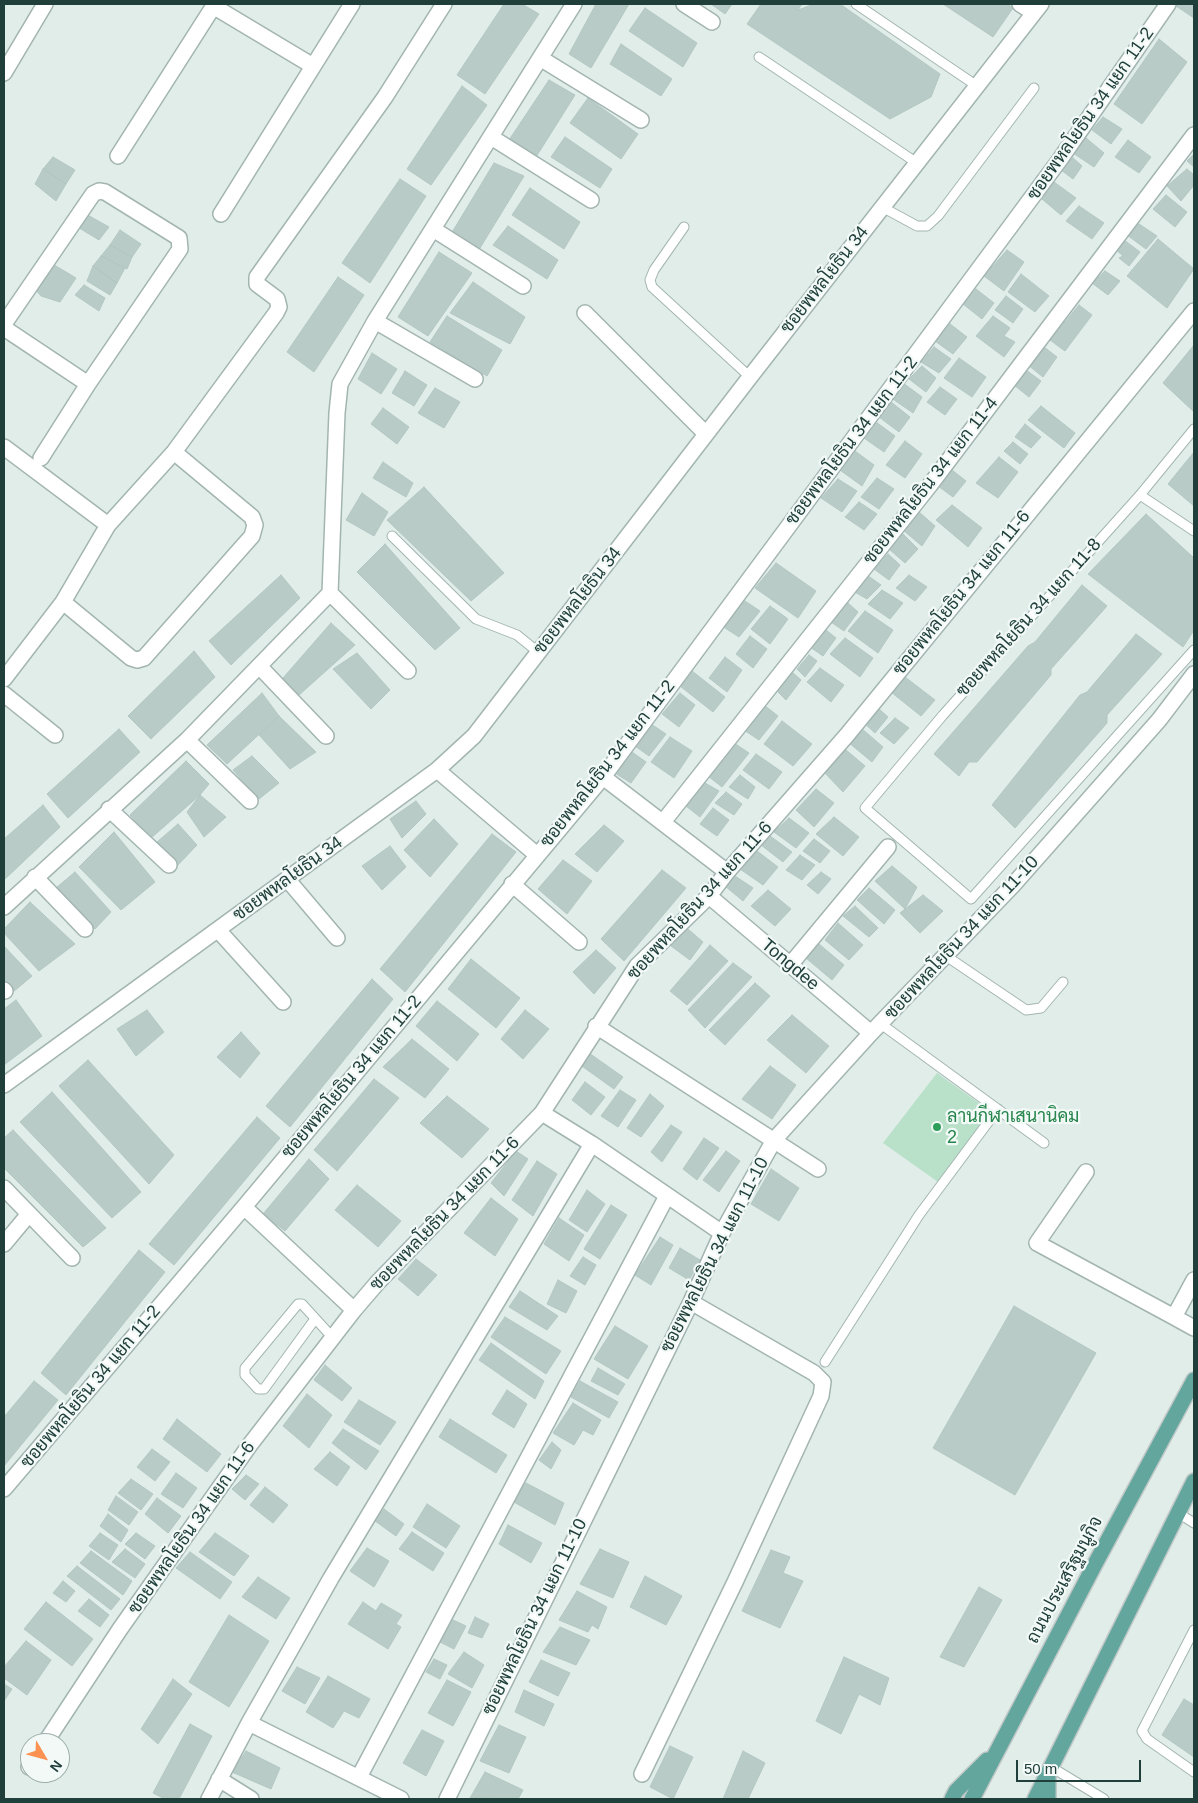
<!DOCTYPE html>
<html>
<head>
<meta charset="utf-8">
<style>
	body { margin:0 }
	#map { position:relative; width:1198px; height:1803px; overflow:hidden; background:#e1ede9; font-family:Helvetica,sans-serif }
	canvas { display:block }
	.frame { position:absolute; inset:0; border:5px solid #203f3b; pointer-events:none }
	.north { position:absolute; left:20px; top:1733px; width:50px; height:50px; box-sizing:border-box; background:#f2f9f7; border:1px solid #9eafac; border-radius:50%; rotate:127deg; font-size:14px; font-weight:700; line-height:20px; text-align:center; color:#203f3b }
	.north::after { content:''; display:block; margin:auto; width:18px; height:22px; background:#fb9251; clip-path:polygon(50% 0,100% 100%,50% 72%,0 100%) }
	.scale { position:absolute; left:1016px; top:1760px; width:125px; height:22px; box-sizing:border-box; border:2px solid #203f3b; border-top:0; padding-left:6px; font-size:15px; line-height:18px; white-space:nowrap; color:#203f3b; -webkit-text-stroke:4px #f2f9f7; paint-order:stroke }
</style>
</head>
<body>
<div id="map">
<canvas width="1198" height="1803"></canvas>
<div class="frame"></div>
<div class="north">N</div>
<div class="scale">50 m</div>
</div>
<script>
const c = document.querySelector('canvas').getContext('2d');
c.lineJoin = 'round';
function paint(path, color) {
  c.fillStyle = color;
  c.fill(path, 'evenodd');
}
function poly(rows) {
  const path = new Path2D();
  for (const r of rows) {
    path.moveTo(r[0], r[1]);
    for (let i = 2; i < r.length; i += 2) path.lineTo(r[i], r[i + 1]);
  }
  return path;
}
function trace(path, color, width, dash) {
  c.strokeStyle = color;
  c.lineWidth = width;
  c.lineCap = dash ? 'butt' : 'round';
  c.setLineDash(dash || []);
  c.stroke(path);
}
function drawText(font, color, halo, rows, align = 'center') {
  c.font = font + ' Helvetica,Sarabun,sans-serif';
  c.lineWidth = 4.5;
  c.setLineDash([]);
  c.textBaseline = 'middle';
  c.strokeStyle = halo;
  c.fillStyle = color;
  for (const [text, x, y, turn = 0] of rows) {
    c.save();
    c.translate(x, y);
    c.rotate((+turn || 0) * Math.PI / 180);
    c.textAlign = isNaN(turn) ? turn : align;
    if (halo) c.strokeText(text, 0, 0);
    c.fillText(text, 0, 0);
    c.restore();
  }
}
paint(poly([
	[937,1073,990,1111,938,1182,883,1143]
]), '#b9e0c9');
const building = poly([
	[504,4,522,4,539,14,485,94,457,75,504,4],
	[596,4,629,4,591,68,569,54,596,4],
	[711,4,732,4,725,14,711,4],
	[761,4,802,4,798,10,814,4,840,4,940,74,931,97,890,119,747,24,761,4],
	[943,4,1007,4,1013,8,993,37,943,4],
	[1178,4,1194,4,1194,18,1176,6,1178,4],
	[645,8,697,43,683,67,629,31,645,8],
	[1159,39,1187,62,1142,124,1114,104,1159,39],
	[621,44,672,79,661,96,610,64,621,44],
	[549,80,575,95,536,157,509,140,549,80],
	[462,86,487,105,431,185,407,169,462,86],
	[588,98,638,134,621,159,570,123,588,98],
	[1103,117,1122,129,1111,144,1092,130,1103,117],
	[565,137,612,169,600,188,551,157,565,137],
	[1086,138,1104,153,1094,167,1073,153,1086,138],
	[1128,140,1151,157,1139,173,1115,157,1128,140],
	[1194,154,1194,167,1187,161,1194,154],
	[53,157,75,170,66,184,43,169,53,157],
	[1073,158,1082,166,1073,179,1061,170,1073,158],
	[494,163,524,176,480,248,451,234,494,163],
	[43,169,66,184,56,201,35,184,43,169],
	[1187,169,1194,175,1194,185,1181,201,1167,186,1187,169],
	[400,179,426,196,370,283,342,263,400,179],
	[1054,182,1076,198,1061,215,1042,199,1054,182],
	[530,188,580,222,564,249,512,215,530,188],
	[1166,195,1187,212,1175,227,1153,209,1166,195],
	[1079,206,1104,223,1092,239,1066,221,1079,206],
	[84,213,109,227,99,240,76,226,84,213],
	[1139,224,1157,236,1146,249,1127,235,1139,224],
	[508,226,558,260,547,279,493,245,508,226],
	[120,230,141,244,132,257,110,245,120,230],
	[1158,239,1194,269,1167,308,1127,276,1158,239],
	[1124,240,1140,252,1129,266,1119,258,1123,256,1114,248,1124,240],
	[110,245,132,257,127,269,101,256,110,245],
	[1007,250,1024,262,1004,291,984,276,1007,250],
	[439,252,472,273,428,336,398,317,439,252],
	[101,256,125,268,117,283,93,266,101,256],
	[51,263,76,278,60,302,41,296,34,288,51,263],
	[93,266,117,283,110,295,87,281,93,266],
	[1105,271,1120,281,1108,295,1092,283,1105,271],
	[1021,274,1049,296,1035,312,1008,292,1021,274],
	[338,277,364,295,314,372,287,352,338,277],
	[473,282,525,317,510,344,450,313,473,282],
	[84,285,105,298,99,311,75,295,84,285],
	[976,289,994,303,982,319,963,304,976,289],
	[1006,296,1023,309,1013,323,995,310,1006,296],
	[1079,305,1092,315,1065,351,1050,340,1079,305],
	[447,316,502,350,487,376,430,342,447,316],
	[993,316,1010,328,1004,336,1015,342,1004,357,976,336,993,316],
	[950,324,967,337,953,354,935,341,950,324],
	[1194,345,1194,412,1163,383,1194,345],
	[934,347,951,359,939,373,921,362,934,347],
	[1044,347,1057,357,1043,377,1028,365,1044,347],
	[372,353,397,369,381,394,358,379,372,353],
	[959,358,986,377,972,397,944,378,959,358],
	[922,366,936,378,926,392,909,379,922,366],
	[1026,370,1041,381,1029,397,1014,385,1026,370],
	[405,371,427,385,414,406,392,393,405,371],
	[903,383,922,397,913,413,890,397,903,383],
	[940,387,957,399,945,415,927,402,940,387],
	[435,388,460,402,444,428,418,413,435,388],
	[891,402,910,417,899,432,879,417,891,402],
	[1041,406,1075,433,1064,448,1028,420,1041,406],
	[383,408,409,427,397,444,371,424,383,408],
	[876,422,895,436,884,452,864,438,876,422],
	[1025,424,1041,437,1031,448,1015,437,1025,424],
	[905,441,922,454,905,478,886,465,905,441],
	[1013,442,1028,454,1020,464,1004,451,1013,442],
	[855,451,874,465,862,486,840,470,855,451],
	[1194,452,1194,506,1168,484,1194,452],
	[999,457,1018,472,998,498,976,483,999,457],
	[383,462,413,483,406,497,373,478,383,462],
	[952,470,966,481,953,497,938,486,952,470],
	[877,478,894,489,879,509,861,497,877,478],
	[838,479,857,491,842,512,821,498,838,479],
	[424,487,504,573,471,601,387,520,424,487],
	[362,493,388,512,374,536,346,520,362,493],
	[859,502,877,514,864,530,845,517,859,502],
	[952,505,982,528,968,547,936,520,952,505],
	[919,512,935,526,922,546,903,530,919,512],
	[1146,514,1194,558,1194,630,1183,647,1088,574,1146,514],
	[901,532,918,549,905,563,889,549,901,532],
	[385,544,460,628,435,650,357,572,385,544],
	[888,554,900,565,889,580,874,569,888,554],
	[776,563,816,591,798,618,755,588,776,563],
	[281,575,300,598,231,665,209,641,281,575],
	[867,575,881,585,867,599,853,591,867,575],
	[909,575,927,587,915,601,896,588,909,575],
	[1082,585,1107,606,1051,669,1051,675,977,762,969,762,959,776,934,754,1028,646,1035,642,1082,585],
	[882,590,903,603,890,619,868,604,882,590],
	[742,599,760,611,739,637,722,626,742,599],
	[848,603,858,612,844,631,831,622,848,603],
	[770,606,788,619,770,644,751,629,770,606],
	[865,611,893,630,878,653,848,631,865,611],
	[331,623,355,645,299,695,283,678,331,623],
	[826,630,836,638,823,656,810,647,826,630],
	[1136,634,1162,654,1107,715,1107,723,1015,828,992,805,1080,695,1087,692,1136,634],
	[750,636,767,649,753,668,736,654,750,636],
	[845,638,873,658,860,677,830,654,845,638],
	[194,651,215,677,151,739,128,716,194,651],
	[357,653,390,690,371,709,333,669,357,653],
	[809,655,817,661,805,677,797,669,809,655],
	[725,657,742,670,727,692,709,678,725,657],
	[820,668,844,685,831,702,807,682,820,668],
	[692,671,725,697,713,712,680,686,692,671],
	[792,672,801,680,786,700,777,691,792,672],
	[905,677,935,700,921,716,891,692,905,677],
	[262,693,279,716,227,764,207,745,262,693],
	[680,693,695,705,679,727,662,714,680,693],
	[764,705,778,716,759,740,744,730,764,705],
	[878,708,888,717,875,733,864,723,878,708],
	[279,716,316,752,290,769,259,735,279,716],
	[895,718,909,728,894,744,880,733,895,718],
	[782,721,812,744,793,766,764,744,782,721],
	[651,724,666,734,649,756,635,746,651,724],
	[861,728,883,747,872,762,848,742,861,728],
	[119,729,140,752,68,818,47,794,119,729],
	[670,737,692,751,674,778,651,762,670,737],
	[734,743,749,753,722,787,708,776,734,743],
	[846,750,865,766,843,792,824,772,846,750],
	[632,752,646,762,631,783,615,773,632,752],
	[756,754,782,772,769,789,743,770,756,754],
	[252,756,279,783,259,799,233,770,252,756],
	[186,761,209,784,200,795,150,839,130,815,186,761],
	[740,775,755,787,748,799,729,787,740,775],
	[705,783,719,791,700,817,686,806,705,783],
	[816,789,834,803,814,827,796,810,816,789],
	[726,792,742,804,734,815,715,803,726,792],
	[200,795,226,817,204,837,187,812,200,795],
	[416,801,426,814,402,838,390,819,416,801],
	[43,805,60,827,4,880,4,839,43,805],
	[713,808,729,820,717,836,700,824,713,808],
	[834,817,859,837,843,856,816,834,834,817],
	[789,818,809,833,796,848,774,832,789,818],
	[434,819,458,844,430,877,404,850,434,819],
	[178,824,197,845,177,866,157,842,178,824],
	[604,825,624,841,597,872,575,854,604,825],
	[114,832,155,882,121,910,79,867,114,832],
	[492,834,516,852,405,992,380,969,492,834],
	[770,836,792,852,783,862,761,845,770,836],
	[814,839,830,851,820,863,803,851,814,839],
	[390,846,406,867,382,890,362,866,390,846],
	[757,851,778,867,763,885,740,869,757,851],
	[800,855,815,865,802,880,786,870,800,855],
	[563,860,592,881,567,914,538,889,563,860],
	[892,866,917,887,905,909,875,881,892,866],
	[662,870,686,888,624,961,601,939,662,870],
	[75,872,111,912,95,929,56,888,75,872],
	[821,872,831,879,818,894,807,885,821,872],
	[735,876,753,888,743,901,725,886,735,876],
	[869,888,895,910,884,924,857,900,869,888],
	[768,890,791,909,775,926,751,906,768,890],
	[923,895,943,911,920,933,900,913,923,895],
	[30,902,75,944,39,971,4,933,4,929,30,902],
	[855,906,878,928,869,937,843,916,855,906],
	[838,923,863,945,849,960,825,940,838,923],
	[688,929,703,942,690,960,671,946,688,929],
	[819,944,844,965,832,980,806,958,819,944],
	[710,945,728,961,687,1005,670,991,710,945],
	[4,946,32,976,13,992,4,982,4,946],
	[596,950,616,968,594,994,573,972,596,950],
	[471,959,520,998,496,1028,448,989,471,959],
	[733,963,752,977,705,1028,688,1010,733,963],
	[372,979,393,999,290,1127,266,1106,372,979],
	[755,983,770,996,725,1045,709,1030,755,983],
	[16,1000,42,1036,4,1065,4,1009,16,1000],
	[437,1001,479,1034,457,1061,416,1026,437,1001],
	[147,1010,164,1032,136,1056,117,1029,147,1010],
	[525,1010,549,1029,523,1059,501,1039,525,1010],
	[792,1015,829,1046,806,1073,767,1040,792,1015],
	[241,1032,260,1053,240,1078,217,1057,241,1032],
	[412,1039,449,1069,425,1098,383,1067,412,1039],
	[589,1053,623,1077,614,1089,579,1064,589,1053],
	[88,1060,174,1155,149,1184,59,1086,88,1060],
	[770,1066,796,1085,772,1119,742,1099,770,1066],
	[374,1079,399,1098,337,1171,314,1150,374,1079],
	[585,1082,605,1097,591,1115,572,1100,585,1082],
	[620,1090,636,1100,618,1127,601,1116,620,1090],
	[52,1092,141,1192,112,1218,20,1122,52,1092],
	[650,1094,664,1106,641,1137,627,1128,650,1094],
	[447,1096,489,1129,462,1158,420,1123,447,1096],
	[257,1117,280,1138,174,1265,149,1244,257,1117],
	[671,1125,682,1132,662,1162,651,1152,671,1125],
	[13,1130,106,1228,83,1247,4,1168,4,1138,13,1130],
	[704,1138,719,1148,697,1180,683,1169,704,1138],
	[516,1151,528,1159,504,1196,491,1183,516,1151],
	[726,1151,740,1161,719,1192,703,1180,726,1151],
	[309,1159,329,1179,285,1231,263,1214,309,1159],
	[537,1161,557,1174,533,1216,512,1200,537,1161],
	[771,1169,799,1188,779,1221,751,1204,771,1169],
	[357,1185,401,1221,378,1247,335,1210,357,1185],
	[587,1190,605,1204,587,1232,569,1220,587,1190],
	[491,1198,518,1219,495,1256,464,1233,491,1198],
	[611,1205,627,1215,600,1259,584,1249,611,1205],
	[559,1218,584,1235,569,1261,544,1244,559,1218],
	[660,1237,673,1245,651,1285,635,1275,660,1237],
	[680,1248,700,1260,689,1280,669,1268,680,1248],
	[139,1250,165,1272,66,1395,41,1373,139,1250],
	[583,1257,596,1265,585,1285,570,1276,583,1257],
	[416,1259,437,1275,418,1296,398,1279,416,1259],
	[558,1280,577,1291,566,1313,547,1304,558,1280],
	[520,1291,558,1316,547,1330,509,1307,520,1291],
	[1014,1306,1096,1353,1015,1495,933,1448,1014,1306],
	[505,1317,561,1351,546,1374,491,1337,505,1317],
	[615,1326,648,1346,628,1379,594,1359,615,1326],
	[491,1343,544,1381,535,1399,479,1360,491,1343],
	[325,1365,352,1388,342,1401,314,1380,325,1365],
	[598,1368,625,1384,618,1395,591,1381,598,1368],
	[34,1381,58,1400,4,1466,4,1417,34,1381],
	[580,1381,618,1402,609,1418,571,1397,580,1381],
	[507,1390,527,1404,514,1428,492,1414,507,1390],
	[307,1394,332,1415,309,1448,283,1426,307,1394],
	[359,1400,396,1422,380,1445,344,1422,359,1400],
	[573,1403,601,1420,593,1435,583,1430,574,1445,553,1433,573,1403],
	[177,1419,221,1454,207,1472,163,1439,177,1419],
	[450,1419,507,1455,496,1473,439,1437,450,1419],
	[343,1429,379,1451,366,1470,332,1443,343,1429],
	[552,1442,561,1450,551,1469,539,1460,552,1442],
	[152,1449,170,1462,155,1481,137,1467,152,1449],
	[330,1452,350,1467,337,1486,314,1469,330,1452],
	[176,1473,197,1488,183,1508,161,1494,176,1473],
	[246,1475,259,1484,245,1500,232,1489,246,1475],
	[131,1479,153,1494,141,1510,118,1493,131,1479],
	[526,1483,564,1503,555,1525,512,1501,526,1483],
	[265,1487,288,1505,273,1523,250,1505,265,1487],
	[116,1496,138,1512,129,1525,108,1510,116,1496],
	[157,1498,181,1516,168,1533,145,1514,157,1498],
	[427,1504,460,1526,446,1548,413,1527,427,1504],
	[384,1509,404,1524,396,1536,375,1521,384,1509],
	[108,1514,128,1530,121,1542,100,1526,108,1514],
	[508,1525,542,1543,531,1563,499,1544,508,1525],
	[412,1532,444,1553,433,1571,399,1549,412,1532],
	[100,1533,118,1545,109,1560,89,1546,100,1533],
	[136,1533,155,1546,145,1559,125,1544,136,1533],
	[215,1533,249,1556,234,1576,199,1552,215,1533],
	[367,1548,389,1561,374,1587,350,1571,367,1548],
	[125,1549,145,1564,135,1578,112,1562,125,1549],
	[600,1549,629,1562,613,1598,580,1584,600,1549],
	[771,1550,790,1557,783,1573,803,1581,780,1628,742,1611,771,1550],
	[91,1551,132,1581,123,1595,80,1563,91,1551],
	[190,1552,232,1582,220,1599,176,1568,190,1552],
	[77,1566,120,1599,111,1610,67,1576,77,1566],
	[645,1576,682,1596,666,1625,630,1607,645,1576],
	[258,1577,290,1598,276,1619,242,1597,258,1577],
	[63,1581,75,1591,66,1602,53,1593,63,1581],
	[979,1587,1002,1600,964,1667,940,1657,979,1587],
	[577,1591,607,1607,598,1629,592,1625,588,1632,559,1620,577,1591],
	[89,1599,109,1615,100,1627,78,1611,89,1599],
	[46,1602,93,1639,72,1666,24,1629,46,1602],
	[363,1602,376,1611,381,1603,402,1615,396,1624,401,1627,388,1649,348,1624,363,1602],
	[229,1615,269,1641,229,1707,189,1682,229,1615],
	[475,1617,489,1624,482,1638,468,1633,475,1617],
	[453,1620,466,1626,454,1649,440,1642,453,1620],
	[560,1627,590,1640,576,1665,543,1652,560,1627],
	[26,1641,51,1660,27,1695,4,1678,4,1667,26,1641],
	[464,1652,484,1665,472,1688,448,1674,464,1652],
	[844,1657,889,1678,880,1705,859,1694,841,1734,816,1721,844,1657],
	[434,1659,447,1665,440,1679,426,1672,434,1659],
	[541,1660,570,1673,558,1696,529,1682,541,1660],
	[297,1667,320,1678,305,1704,282,1691,297,1667],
	[328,1676,370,1699,359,1718,344,1711,333,1728,306,1712,328,1676],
	[173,1679,192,1694,158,1744,141,1729,173,1679],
	[447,1680,471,1692,453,1726,428,1713,447,1680],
	[4,1684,12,1689,4,1701,4,1684],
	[524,1690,554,1704,544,1726,515,1712,524,1690],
	[1184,1699,1194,1705,1194,1757,1162,1735,1184,1699],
	[190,1724,212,1736,179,1799,165,1799,153,1793,190,1724],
	[499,1725,526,1737,509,1773,480,1761,499,1725],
	[422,1730,444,1741,426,1776,403,1763,422,1730],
	[670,1746,693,1757,673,1799,650,1787,670,1746],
	[246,1751,280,1768,271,1789,232,1772,246,1751],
	[743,1751,765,1763,748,1799,723,1799,743,1751],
	[485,1772,523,1790,518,1799,470,1798,485,1772]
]);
paint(building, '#b9cbc6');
trace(building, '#b3c7c2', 1);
const service = poly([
	[856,4,977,86],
	[759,57,917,163],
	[882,207,917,226,927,226,938,216,1034,88],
	[684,227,654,270,650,280,652,287,750,377],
	[1194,429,1140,495,943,715,865,808,971,899,1194,650],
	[1140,495,1194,531],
	[392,536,476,619,517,635,538,652],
	[946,956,1026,1010,1041,1008,1063,982],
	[881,1024,1044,1143],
	[315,1319,264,1389,258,1389,245,1375,245,1368,298,1304,302,1304,333,1338],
	[825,1362,919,1215,998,1109],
	[1178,1513,1194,1523],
	[1194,1630,1142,1731,1147,1739,1194,1772],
	[1051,1767,1104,1799]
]);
const minor = poly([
	[684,4,712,22],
	[1020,4,1034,13],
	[213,6,313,66],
	[540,58,641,120],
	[4,73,45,4],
	[491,137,591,200],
	[118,156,215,4],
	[221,214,352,4],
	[433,229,523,286],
	[585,313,706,434],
	[375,321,475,379],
	[4,324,93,194,99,191,105,192,179,238,180,249,88,384,41,458],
	[4,328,88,384],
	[4,447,108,525],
	[330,593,408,671],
	[63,602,131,658,137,660,144,658,252,536,255,525,252,517,174,452],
	[260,667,326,736],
	[4,679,63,602,108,525,174,452,276,313,279,307,277,299,257,284,257,277,385,97,444,4],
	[4,694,55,735],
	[187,740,250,801],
	[437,770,537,855],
	[603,777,727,872],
	[109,809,169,865],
	[663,822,930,485,1194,135],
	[35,877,85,929],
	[287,879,337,938],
	[512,884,579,942],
	[709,896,871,1033],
	[4,907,187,740,330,593,337,413,340,384,375,321,574,4],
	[218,930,283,1002],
	[790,965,888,847],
	[4,990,5,991],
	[596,1026,818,1169],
	[4,1085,437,770,474,736,750,377,1041,4],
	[542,1113,592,1144,722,1233],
	[1086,1172,1037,1243,1174,1317],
	[4,1188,72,1258],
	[244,1207,354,1310],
	[4,1244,29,1214],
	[1194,1280,1174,1317,1194,1328],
	[4,1489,244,1207,603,777,1061,158,1168,4],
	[249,1723,331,1578,592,1144],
	[45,1743,120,1629,249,1446,354,1310,378,1282,542,1113,637,966,709,896,727,872,847,735,1194,311],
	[29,1767,30,1766],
	[642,1774,735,1582,821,1396,823,1382,814,1373,691,1302],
	[359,1777,667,1196],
	[219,1779,251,1799],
	[209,1799,249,1723,401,1799],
	[447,1799,691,1302,722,1233,774,1140,871,1033,1013,885,1159,720,1194,674]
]);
const primary = poly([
	[1048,1775,1048,1799],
	[952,1799,956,1791,987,1760],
	[972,1799,1095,1564,1194,1380],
	[1035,1799,1194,1481]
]);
trace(service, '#a3b5b1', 11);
trace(minor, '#a3b5b1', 18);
trace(primary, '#c1c9c8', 18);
trace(service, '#fff', 9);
trace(minor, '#fff', 15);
trace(primary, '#63a69e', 15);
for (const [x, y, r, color] of [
	[937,1127,5,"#2e9e5b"]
]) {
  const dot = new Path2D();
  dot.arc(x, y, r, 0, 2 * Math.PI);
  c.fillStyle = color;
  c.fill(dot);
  trace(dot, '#f2f9f7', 2);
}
drawText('18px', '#203f3b', '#f2f9f7', [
	["ซอยพหลโยธิน 34 แยก 11-2",1091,114,-55],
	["ซอยพหลโยธิน 34",825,280,-52],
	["ซอยพหลโยธิน 34 แยก 11-2",852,441,-53],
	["ซอยพหลโยธิน 34 แยก 11-4",931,481,-52],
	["ซอยพหลโยธิน 34 แยก 11-6",962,593,-51],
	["ซอยพหลโยธิน 34",578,601,-52],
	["ซอยพหลโยธิน 34 แยก 11-8",1029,618,-48],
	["ซอยพหลโยธิน 34 แยก 11-2",608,764,-52],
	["ซอยพหลโยธิน 34",288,879,-36],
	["ซอยพหลโยธิน 34 แยก 11-6",700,901,-48],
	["ซอยพหลโยธิน 34 แยก 11-10",962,938,-47],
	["Tongdee",790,965,40],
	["ซอยพหลโยธิน 34 แยก 11-2",352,1077,-50],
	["ซอยพหลโยธิน 34 แยก 11-6",445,1214,-46],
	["ซอยพหลโยธิน 34 แยก 11-10",715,1255,-63],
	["ซอยพหลโยธิน 34 แยก 11-2",91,1387,-50],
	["ซอยพหลโยธิน 34 แยก 11-6",192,1528,-55],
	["ถนนประเสริฐมนูกิจ",1065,1580,-62],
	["ซอยพหลโยธิน 34 แยก 11-10",535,1617,-64]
]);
drawText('18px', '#27864d', '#f2f9f7', [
	["ลานกีฬาเสนานิคม",947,1117],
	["2",947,1138]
], 'left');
</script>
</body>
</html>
